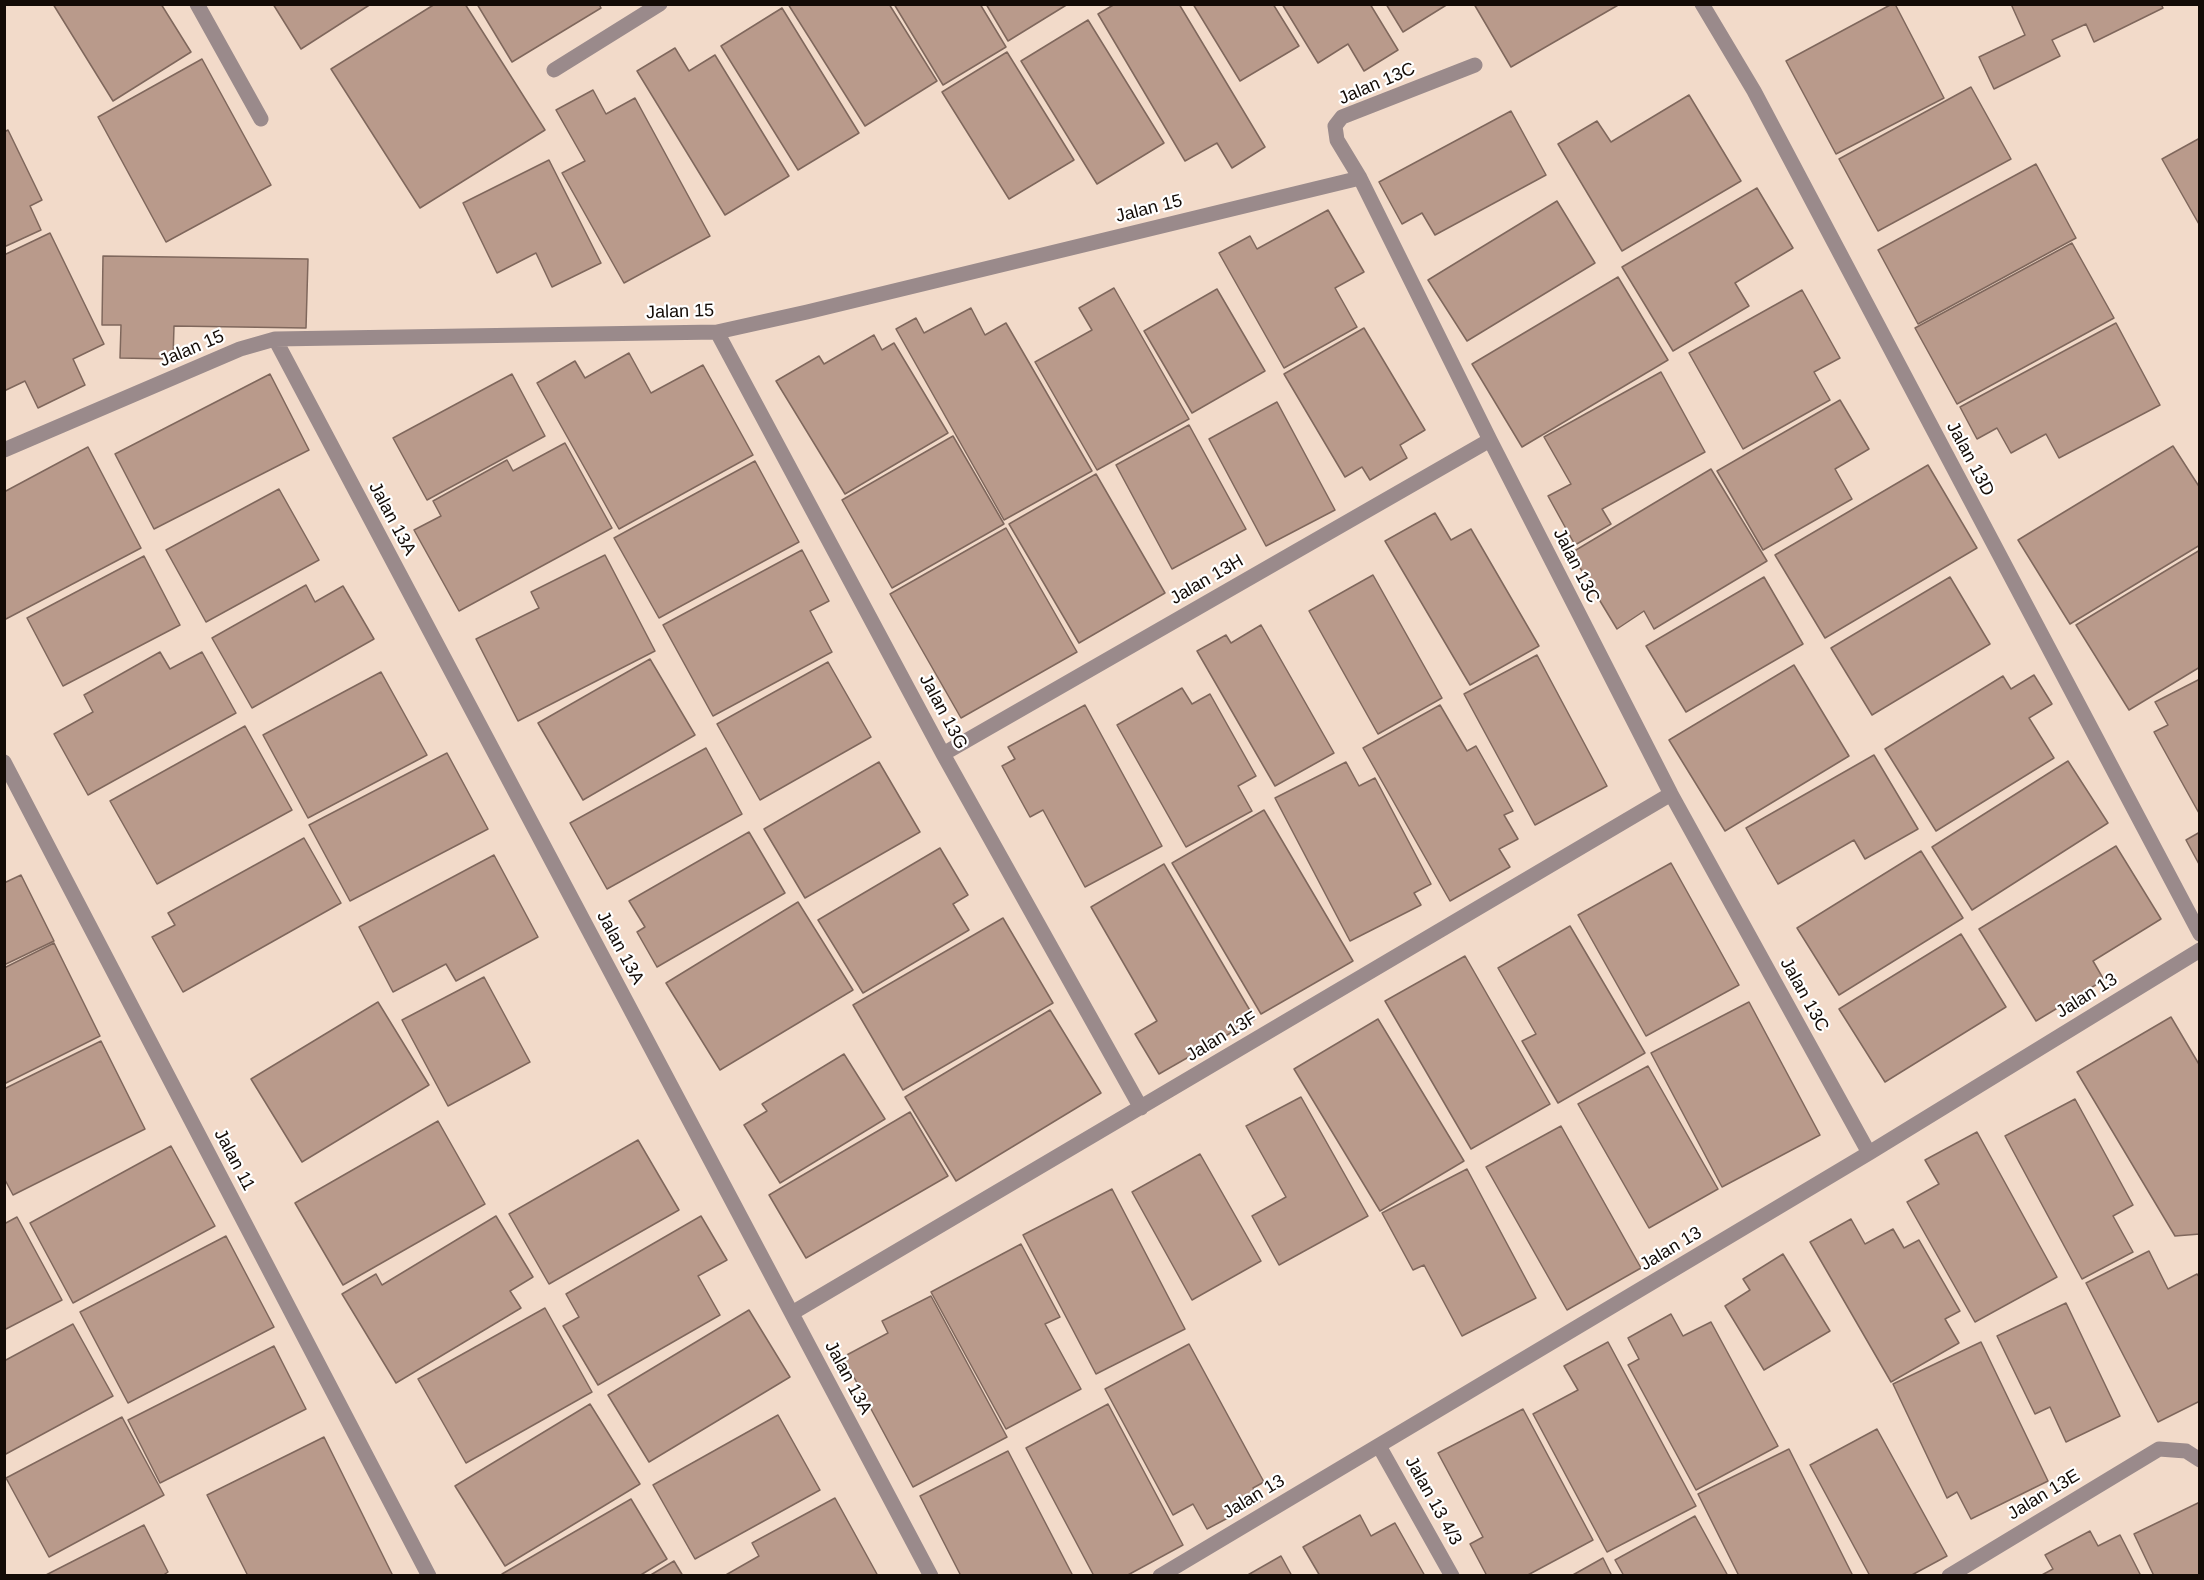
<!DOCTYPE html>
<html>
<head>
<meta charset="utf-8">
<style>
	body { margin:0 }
	#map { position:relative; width:2204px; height:1580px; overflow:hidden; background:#f2dac9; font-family:Helvetica,sans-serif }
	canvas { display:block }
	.frame { position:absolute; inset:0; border:6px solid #130b06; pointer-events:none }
</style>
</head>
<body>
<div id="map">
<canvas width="2204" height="1580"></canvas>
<div class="frame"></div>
</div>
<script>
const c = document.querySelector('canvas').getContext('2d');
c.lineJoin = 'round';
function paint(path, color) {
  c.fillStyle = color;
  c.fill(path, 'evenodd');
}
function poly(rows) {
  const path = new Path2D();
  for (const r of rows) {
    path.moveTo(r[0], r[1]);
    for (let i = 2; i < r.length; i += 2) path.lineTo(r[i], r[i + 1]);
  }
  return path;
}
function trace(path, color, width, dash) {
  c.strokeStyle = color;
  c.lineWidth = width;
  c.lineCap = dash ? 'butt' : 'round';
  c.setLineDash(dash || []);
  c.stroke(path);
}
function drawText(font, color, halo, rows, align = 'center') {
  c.font = font + ' Helvetica,sans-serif';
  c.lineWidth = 4.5;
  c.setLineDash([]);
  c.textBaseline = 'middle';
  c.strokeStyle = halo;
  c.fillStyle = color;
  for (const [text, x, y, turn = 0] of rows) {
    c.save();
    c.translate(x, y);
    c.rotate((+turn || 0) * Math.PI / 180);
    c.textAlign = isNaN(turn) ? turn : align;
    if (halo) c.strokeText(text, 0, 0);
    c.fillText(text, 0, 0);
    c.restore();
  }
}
const building = poly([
	[53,4,161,4,191,52,113,101,53,4],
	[273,4,371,4,301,49,273,4],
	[435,4,465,4,545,130,420,208,331,69,435,4],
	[477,4,599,4,601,8,512,62,477,4],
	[788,4,889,4,937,81,865,126,788,4],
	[894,4,980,4,1006,47,943,85,894,4],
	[986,4,1068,4,1008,41,986,4],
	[1115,4,1179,4,1265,147,1232,168,1217,143,1185,161,1098,14,1115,4],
	[1193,4,1273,4,1299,46,1240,81,1193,4],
	[1282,4,1370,4,1398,50,1364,71,1348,44,1318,63,1282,4],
	[1386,4,1448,4,1403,32,1386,4],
	[1474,4,1620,4,1511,67,1474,4],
	[1892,4,1895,4,1944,98,1836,154,1786,61,1892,4],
	[2011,4,2161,4,2163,8,2094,42,2086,24,2052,40,2060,56,1994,89,1979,57,2025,35,2011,4],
	[782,8,859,133,798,170,721,46,782,8],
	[1088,20,1164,143,1097,184,1021,61,1088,20],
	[675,48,689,71,715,55,789,176,725,215,637,71,675,48],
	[1007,52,1074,160,1009,199,942,92,1007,52],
	[202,59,271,185,166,242,98,117,202,59],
	[1971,87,2011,159,1878,231,1839,159,1971,87],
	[593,90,606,114,635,98,710,236,624,283,562,173,585,161,556,110,593,90],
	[1689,95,1741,181,1622,251,1558,144,1597,121,1611,142,1689,95],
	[1511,111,1546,175,1435,235,1422,213,1402,224,1379,182,1511,111],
	[8,130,42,200,30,206,41,230,4,247,4,132,8,130],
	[2200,138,2200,226,2162,159,2200,138],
	[549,160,601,263,552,287,536,253,497,273,463,203,549,160],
	[2036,164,2076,238,1918,324,1878,250,2036,164],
	[1757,188,1793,248,1735,283,1749,306,1673,351,1622,267,1757,188],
	[1557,201,1595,263,1467,341,1428,280,1557,201],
	[1328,210,1364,272,1335,288,1357,327,1284,368,1219,253,1250,236,1257,249,1328,210],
	[50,233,104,344,73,359,85,385,38,408,25,381,4,391,4,255,50,233],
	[2072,243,2114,318,1957,404,1915,328,2072,243],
	[103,256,308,259,306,328,174,326,173,359,120,358,121,325,102,325,103,256],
	[1618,277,1668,360,1522,447,1472,364,1618,277],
	[1114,288,1189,419,1097,470,1035,362,1092,330,1079,308,1114,288],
	[1217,289,1265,371,1192,413,1144,331,1217,289],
	[1802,290,1840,358,1814,372,1830,400,1743,449,1689,353,1802,290],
	[971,308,985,335,1006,323,1092,471,1004,520,896,329,916,318,924,333,971,308],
	[2116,323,2160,405,2059,458,2046,434,2011,453,1997,428,1977,439,1960,407,2116,323],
	[1364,328,1425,430,1400,445,1407,458,1370,480,1362,467,1345,477,1284,374,1364,328],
	[874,335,882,350,894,343,948,433,845,494,776,381,819,356,824,364,874,335],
	[629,353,651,393,703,365,753,455,619,529,537,383,575,361,585,378,629,353],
	[1661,372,1705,452,1602,509,1611,524,1575,545,1548,496,1571,484,1544,437,1661,372],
	[270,374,309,450,154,529,115,454,270,374],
	[512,374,545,436,427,500,393,438,512,374],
	[1840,400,1869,449,1835,469,1852,499,1763,550,1717,471,1840,400],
	[1277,402,1335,510,1266,546,1209,439,1277,402],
	[1189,425,1246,529,1172,569,1116,465,1189,425],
	[953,436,1004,524,892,588,842,500,953,436],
	[565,443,612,528,459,611,414,530,441,516,433,501,507,460,513,471,565,443],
	[2173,446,2200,488,2200,545,2070,624,2018,540,2173,446],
	[88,447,141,548,4,620,4,492,88,447],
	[755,461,799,542,659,618,614,538,755,461],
	[1928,465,1977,548,1825,638,1775,555,1928,465],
	[1711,469,1767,561,1654,629,1644,611,1617,629,1571,553,1711,469],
	[1096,474,1165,593,1079,643,1009,524,1096,474],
	[279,489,319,560,206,622,166,550,279,489],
	[1435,513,1451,540,1471,529,1539,646,1470,685,1385,541,1435,513],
	[1006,528,1077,652,961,718,890,594,1006,528],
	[802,550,829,601,810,611,832,652,713,716,663,625,802,550],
	[2200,550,2200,667,2129,710,2076,625,2200,550],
	[605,555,655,651,518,721,476,639,539,608,531,592,605,555],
	[144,556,180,625,63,686,27,618,144,556],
	[1373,575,1442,698,1378,734,1309,611,1373,575],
	[1764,577,1803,644,1686,712,1646,646,1764,577],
	[1950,577,1990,644,1872,715,1831,648,1950,577],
	[306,585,315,602,343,586,374,639,252,708,212,638,306,585],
	[1261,625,1334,753,1275,786,1197,651,1226,635,1231,643,1261,625],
	[160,652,170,669,202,652,236,713,88,795,54,734,93,712,84,695,160,652],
	[1537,655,1607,786,1535,825,1464,694,1537,655],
	[650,659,695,735,583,800,538,723,650,659],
	[828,662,871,737,760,800,717,724,828,662],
	[1794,665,1849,756,1725,831,1669,740,1794,665],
	[381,672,427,755,308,818,263,735,381,672],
	[2034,675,2052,704,2029,718,2054,758,1936,831,1885,749,2003,676,2011,689,2034,675],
	[2200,679,2200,815,2154,732,2168,725,2155,702,2200,679],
	[1182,688,1192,704,1210,694,1256,776,1238,786,1252,811,1186,847,1117,725,1182,688],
	[1085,705,1162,846,1085,887,1043,810,1030,817,1002,766,1015,759,1008,747,1085,705],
	[1440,705,1467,751,1476,746,1513,811,1504,815,1518,839,1499,849,1510,867,1450,901,1363,748,1440,705],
	[245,726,292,810,157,884,110,801,245,726],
	[706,748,742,814,607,889,570,823,706,748],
	[447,753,488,829,350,901,309,825,447,753],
	[1874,755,1918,829,1865,859,1854,840,1778,884,1746,828,1874,755],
	[2068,761,2108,823,1972,910,1932,847,2068,761],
	[879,762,920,832,805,898,764,829,879,762],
	[1346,762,1359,786,1375,778,1431,884,1414,893,1421,905,1350,941,1275,798,1346,762],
	[1264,810,1353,961,1261,1014,1172,863,1264,810],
	[749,832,785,893,657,967,637,932,645,927,629,901,749,832],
	[2200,832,2200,866,2186,840,2200,832],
	[304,838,341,903,183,992,152,937,175,925,168,913,304,838],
	[2116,846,2161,919,2093,961,2104,980,2036,1021,1979,929,2116,846],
	[940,848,968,895,953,904,969,930,863,993,818,920,940,848],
	[1921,851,1963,918,1839,995,1797,928,1921,851],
	[494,855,538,937,456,981,446,964,393,992,359,927,494,855],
	[1671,863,1739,985,1646,1036,1578,915,1671,863],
	[1164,864,1255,1019,1159,1074,1135,1034,1157,1021,1091,907,1164,864],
	[21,875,54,941,4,965,4,883,21,875],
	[798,902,853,990,720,1070,666,983,798,902],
	[1003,918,1053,1003,903,1090,853,1005,1003,918],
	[1570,926,1645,1053,1558,1103,1522,1041,1536,1034,1498,968,1570,926],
	[1961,934,2006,1007,1885,1082,1839,1009,1961,934],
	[54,943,100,1036,4,1084,4,968,54,943],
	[1465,956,1550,1104,1471,1149,1385,1001,1465,956],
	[484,977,530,1062,448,1106,402,1020,484,977],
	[378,1002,429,1085,302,1162,251,1079,378,1002],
	[1749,1002,1820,1135,1722,1187,1651,1053,1749,1002],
	[1050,1010,1101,1093,956,1181,905,1097,1050,1010],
	[2171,1017,2200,1066,2200,1234,2175,1236,2077,1072,2171,1017],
	[1378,1019,1464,1161,1380,1211,1294,1069,1378,1019],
	[101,1041,145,1129,13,1195,4,1178,4,1089,101,1041],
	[844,1054,885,1119,780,1183,744,1125,767,1111,762,1104,844,1054],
	[1648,1066,1718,1189,1649,1228,1578,1104,1648,1066],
	[1301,1097,1368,1216,1279,1265,1252,1216,1286,1197,1246,1126,1301,1097],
	[2075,1099,2133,1205,2113,1216,2133,1252,2082,1279,2005,1136,2075,1099],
	[910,1112,948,1176,806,1258,769,1195,910,1112],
	[438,1121,485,1204,343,1285,295,1203,438,1121],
	[1561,1126,1641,1268,1567,1310,1486,1167,1561,1126],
	[1977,1132,2057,1277,1975,1322,1907,1202,1939,1184,1925,1160,1977,1132],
	[638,1140,679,1210,549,1284,509,1214,638,1140],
	[171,1146,215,1226,73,1303,30,1223,171,1146],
	[1200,1154,1261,1261,1192,1300,1132,1192,1200,1154],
	[1467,1169,1536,1298,1462,1336,1424,1265,1413,1270,1382,1213,1467,1169],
	[1112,1189,1185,1329,1096,1374,1023,1235,1112,1189],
	[496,1216,533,1277,510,1291,521,1308,396,1383,342,1294,376,1274,382,1285,496,1216],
	[701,1216,727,1260,698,1276,720,1315,598,1385,563,1326,579,1317,566,1294,701,1216],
	[17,1217,62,1300,4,1330,4,1224,17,1217],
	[1851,1219,1865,1244,1893,1229,1904,1248,1919,1240,1960,1311,1945,1319,1959,1343,1891,1382,1810,1242,1851,1219],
	[226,1236,274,1327,128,1403,80,1312,226,1236],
	[1021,1244,1060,1317,1045,1324,1081,1389,1006,1429,931,1292,1021,1244],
	[2149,1251,2168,1289,2197,1274,2200,1278,2200,1401,2158,1422,2086,1283,2149,1251],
	[1783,1254,1830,1331,1764,1370,1725,1306,1750,1290,1743,1279,1783,1254],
	[931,1296,1007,1437,913,1487,843,1357,888,1333,882,1321,931,1296],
	[2066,1303,2120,1416,2066,1442,2050,1407,2035,1414,1997,1336,2066,1303],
	[545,1308,592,1392,466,1463,418,1379,545,1308],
	[749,1310,790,1377,649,1462,608,1395,749,1310],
	[1671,1314,1683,1336,1711,1322,1778,1446,1696,1490,1628,1365,1639,1359,1628,1338,1671,1314],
	[73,1324,113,1396,4,1455,4,1361,73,1324],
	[1608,1342,1696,1506,1607,1552,1533,1414,1578,1390,1564,1366,1608,1342],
	[1981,1342,2048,1481,1971,1519,1957,1492,1947,1498,1893,1384,1981,1342],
	[1189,1344,1264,1482,1253,1488,1260,1501,1207,1529,1193,1504,1173,1515,1105,1389,1189,1344],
	[274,1346,306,1409,160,1483,128,1420,274,1346],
	[590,1404,640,1484,505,1566,455,1486,590,1404],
	[1108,1404,1183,1545,1126,1576,1094,1576,1026,1448,1108,1404],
	[1523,1409,1593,1540,1526,1576,1487,1576,1470,1544,1483,1537,1438,1453,1523,1409],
	[778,1415,820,1490,695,1559,653,1485,778,1415],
	[122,1417,164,1495,49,1557,6,1478,122,1417],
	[1877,1429,1947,1556,1910,1576,1870,1576,1810,1465,1877,1429],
	[324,1437,393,1576,248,1576,207,1495,324,1437],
	[1789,1449,1853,1576,1739,1576,1698,1494,1789,1449],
	[1008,1451,1073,1576,961,1576,920,1496,1008,1451],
	[835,1498,878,1576,724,1576,759,1556,752,1543,835,1498],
	[631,1499,667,1559,639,1576,503,1576,502,1574,631,1499],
	[2200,1502,2200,1576,2154,1576,2134,1534,2200,1502],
	[1360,1515,1371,1536,1395,1523,1425,1576,1320,1576,1303,1547,1360,1515],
	[1695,1516,1728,1576,1624,1576,1615,1560,1695,1516],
	[144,1525,168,1572,162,1576,44,1576,144,1525],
	[2090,1531,2098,1546,2120,1535,2141,1576,2040,1576,2053,1569,2045,1555,2090,1531],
	[1281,1556,1292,1576,1246,1576,1281,1556],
	[1603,1558,1612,1576,1571,1576,1603,1558],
	[674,1561,683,1576,649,1576,674,1561]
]);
paint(building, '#b99a8b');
trace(building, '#7f675c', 1.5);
trace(poly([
	[197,4,261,119],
	[1702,4,1754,91,2200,934],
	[1475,65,1342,117,1335,126,1337,140,1360,178,1490,440,1671,794,1869,1153],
	[554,70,660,4],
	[717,332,943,754,1141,1108],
	[275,339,931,1576],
	[4,450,240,349,275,339,717,332,807,312,1360,178],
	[943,754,1490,440],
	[4,762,429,1576],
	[792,1313,1671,794],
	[1379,1446,1452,1576],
	[1160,1576,1869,1153,2200,950],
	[1949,1576,2159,1449,2186,1451,2200,1460]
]), '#9a8a8b', 15);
drawText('18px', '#130b06', '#fff', [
	["Jalan 13C",1377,84,-23],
	["Jalan 15",1149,209,-14],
	["Jalan 15",680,312,-2],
	["Jalan 15",192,349,-23],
	["Jalan 13D",1970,459,62],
	["Jalan 13A",392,519,62],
	["Jalan 13C",1576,566,63],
	["Jalan 13H",1207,580,-30],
	["Jalan 13G",943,712,62],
	["Jalan 13A",620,948,62],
	["Jalan 13C",1804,995,61],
	["Jalan 13",2087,996,-32],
	["Jalan 13F",1222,1037,-31],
	["Jalan 11",234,1160,62],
	["Jalan 13",1671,1249,-31],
	["Jalan 13A",848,1378,62],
	["Jalan 13E",2044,1495,-31],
	["Jalan 13",1254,1497,-31],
	["Jalan 13 4/3",1433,1501,61]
]);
</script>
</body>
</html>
